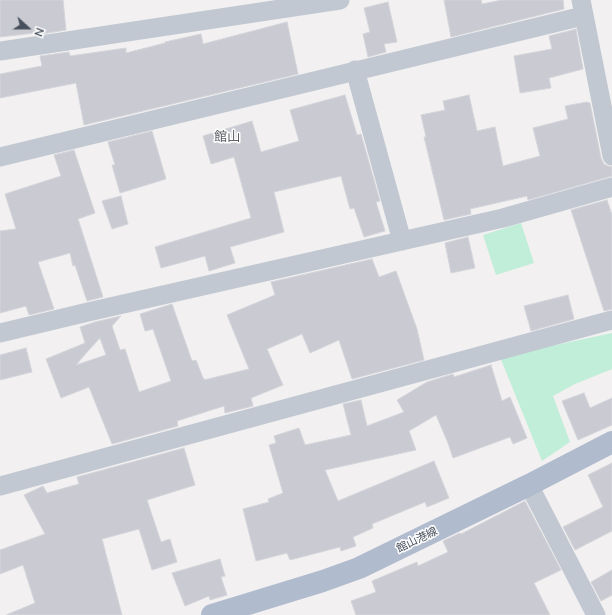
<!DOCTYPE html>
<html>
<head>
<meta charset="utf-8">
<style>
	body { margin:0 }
	#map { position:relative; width:612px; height:615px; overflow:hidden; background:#f2f0f0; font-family:Mulish,sans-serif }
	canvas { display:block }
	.north { position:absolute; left:8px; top:8px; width:40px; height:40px; -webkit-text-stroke:3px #fff; paint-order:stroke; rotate:111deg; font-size:11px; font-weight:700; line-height:16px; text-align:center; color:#48505d }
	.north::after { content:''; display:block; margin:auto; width:14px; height:18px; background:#48505d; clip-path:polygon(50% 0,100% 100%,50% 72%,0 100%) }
</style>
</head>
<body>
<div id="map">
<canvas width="612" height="615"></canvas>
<div class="north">N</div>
</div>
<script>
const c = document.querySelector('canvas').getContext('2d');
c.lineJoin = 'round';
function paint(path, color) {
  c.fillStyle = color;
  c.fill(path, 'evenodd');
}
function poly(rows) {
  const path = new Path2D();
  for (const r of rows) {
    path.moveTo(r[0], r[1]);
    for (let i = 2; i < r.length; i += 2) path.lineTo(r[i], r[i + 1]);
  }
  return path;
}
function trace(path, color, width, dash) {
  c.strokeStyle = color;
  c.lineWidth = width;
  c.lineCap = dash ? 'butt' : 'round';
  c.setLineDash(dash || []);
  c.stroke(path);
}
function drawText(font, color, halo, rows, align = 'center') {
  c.font = font + ' Mulish,"Noto Sans JP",sans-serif';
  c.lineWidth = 3;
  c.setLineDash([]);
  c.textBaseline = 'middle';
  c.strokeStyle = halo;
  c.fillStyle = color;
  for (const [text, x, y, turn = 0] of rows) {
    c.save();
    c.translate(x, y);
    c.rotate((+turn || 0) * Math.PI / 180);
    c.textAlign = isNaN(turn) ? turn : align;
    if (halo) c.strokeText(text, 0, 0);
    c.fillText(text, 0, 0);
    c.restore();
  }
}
paint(poly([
	[521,223,534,263,496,275,483,235],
	[612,333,612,369,575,384,553,396,570,442,542,461,500,357]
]), '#c0eed9');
const building = poly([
	[0,0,63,0,66,30,35,35,35,33,0,37,0,0],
	[444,0,481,0,482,4,502,0,563,0,564,9,451,37,444,0],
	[388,2,397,42,384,44,386,52,368,57,363,34,370,32,364,8,388,2],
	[287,22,298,74,84,125,76,83,0,98,0,74,42,66,40,56,69,52,70,56,126,48,126,53,165,43,165,42,201,34,203,44,287,22],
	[576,29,583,69,549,78,551,88,520,93,514,56,552,49,549,36,576,29],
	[345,95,357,135,361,134,380,201,376,202,385,231,364,237,354,208,350,209,341,176,274,192,284,232,230,247,235,263,209,271,205,256,161,268,155,247,251,218,234,157,211,164,203,136,252,121,261,152,299,141,290,110,345,95],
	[469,95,477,131,495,127,503,166,540,156,533,128,568,119,565,106,587,102,590,103,601,158,604,164,608,166,612,167,612,176,528,200,527,196,470,209,471,214,444,220,424,137,426,137,421,115,445,110,443,101,469,95],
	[152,131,166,179,120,193,112,165,115,165,108,142,152,131],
	[74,150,95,213,78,219,103,297,87,301,75,265,73,266,70,253,38,262,54,309,29,315,26,306,0,313,0,231,16,229,5,194,61,176,54,155,74,150],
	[121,196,128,224,112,229,102,201,121,196],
	[607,200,612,215,612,309,604,311,571,210,607,200],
	[468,237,475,268,451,273,445,243,468,237],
	[372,259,379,277,396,271,417,329,424,360,352,379,339,340,310,353,302,334,267,349,283,385,251,398,253,406,225,413,224,406,177,421,178,426,112,444,89,387,61,398,46,359,85,343,80,327,95,322,121,316,112,326,120,350,125,349,139,392,171,381,153,329,145,331,140,314,172,304,192,361,196,360,203,378,204,378,204,380,249,369,227,315,275,295,271,282,372,259],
	[100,338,106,355,76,365,88,351,100,338],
	[568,295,574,319,531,331,524,306,568,295],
	[26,348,32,372,0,380,0,355,26,348],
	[491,365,502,401,510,397,527,438,513,444,510,437,453,458,448,443,436,415,409,431,416,450,325,470,338,501,434,461,449,498,427,507,425,502,372,524,373,528,353,537,356,546,341,551,340,547,290,560,287,553,256,561,243,509,269,502,268,499,283,493,269,445,276,443,274,436,299,428,305,445,351,435,343,404,361,400,367,426,404,412,397,400,427,382,453,374,454,377,491,365],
	[584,393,590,408,612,398,612,425,578,440,562,401,584,393],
	[184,448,195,485,147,500,161,542,170,539,177,562,152,570,139,529,102,539,122,615,6,615,35,603,23,565,0,574,0,550,45,534,24,495,43,486,47,493,79,484,77,477,184,448],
	[612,463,612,531,575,550,563,527,603,507,588,475,612,463],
	[525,501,561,570,534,583,550,615,356,615,351,601,376,592,372,581,417,562,418,566,448,552,443,541,460,533,461,534,525,501],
	[220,559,225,576,221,577,227,595,210,600,209,596,185,606,172,573,220,559],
	[612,570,612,595,601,601,591,582,612,570]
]);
paint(building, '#cacbd2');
trace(building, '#d4d5db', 1);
trace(poly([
	[581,0,612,156],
	[0,51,340,0],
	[355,70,402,241],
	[0,157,583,16],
	[0,333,88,312,503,218,612,187],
	[529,485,596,615],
	[0,486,612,320]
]), '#c1c8d1', 19);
trace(poly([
	[212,615,323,581,359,568,529,485,612,442]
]), '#b0bbce', 22);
drawText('11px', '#48505d', '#fff', [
	["館山港線",417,540,-26]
]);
drawText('13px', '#5d5f65', '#fff', [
	["館山",227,137]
]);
</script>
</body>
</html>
